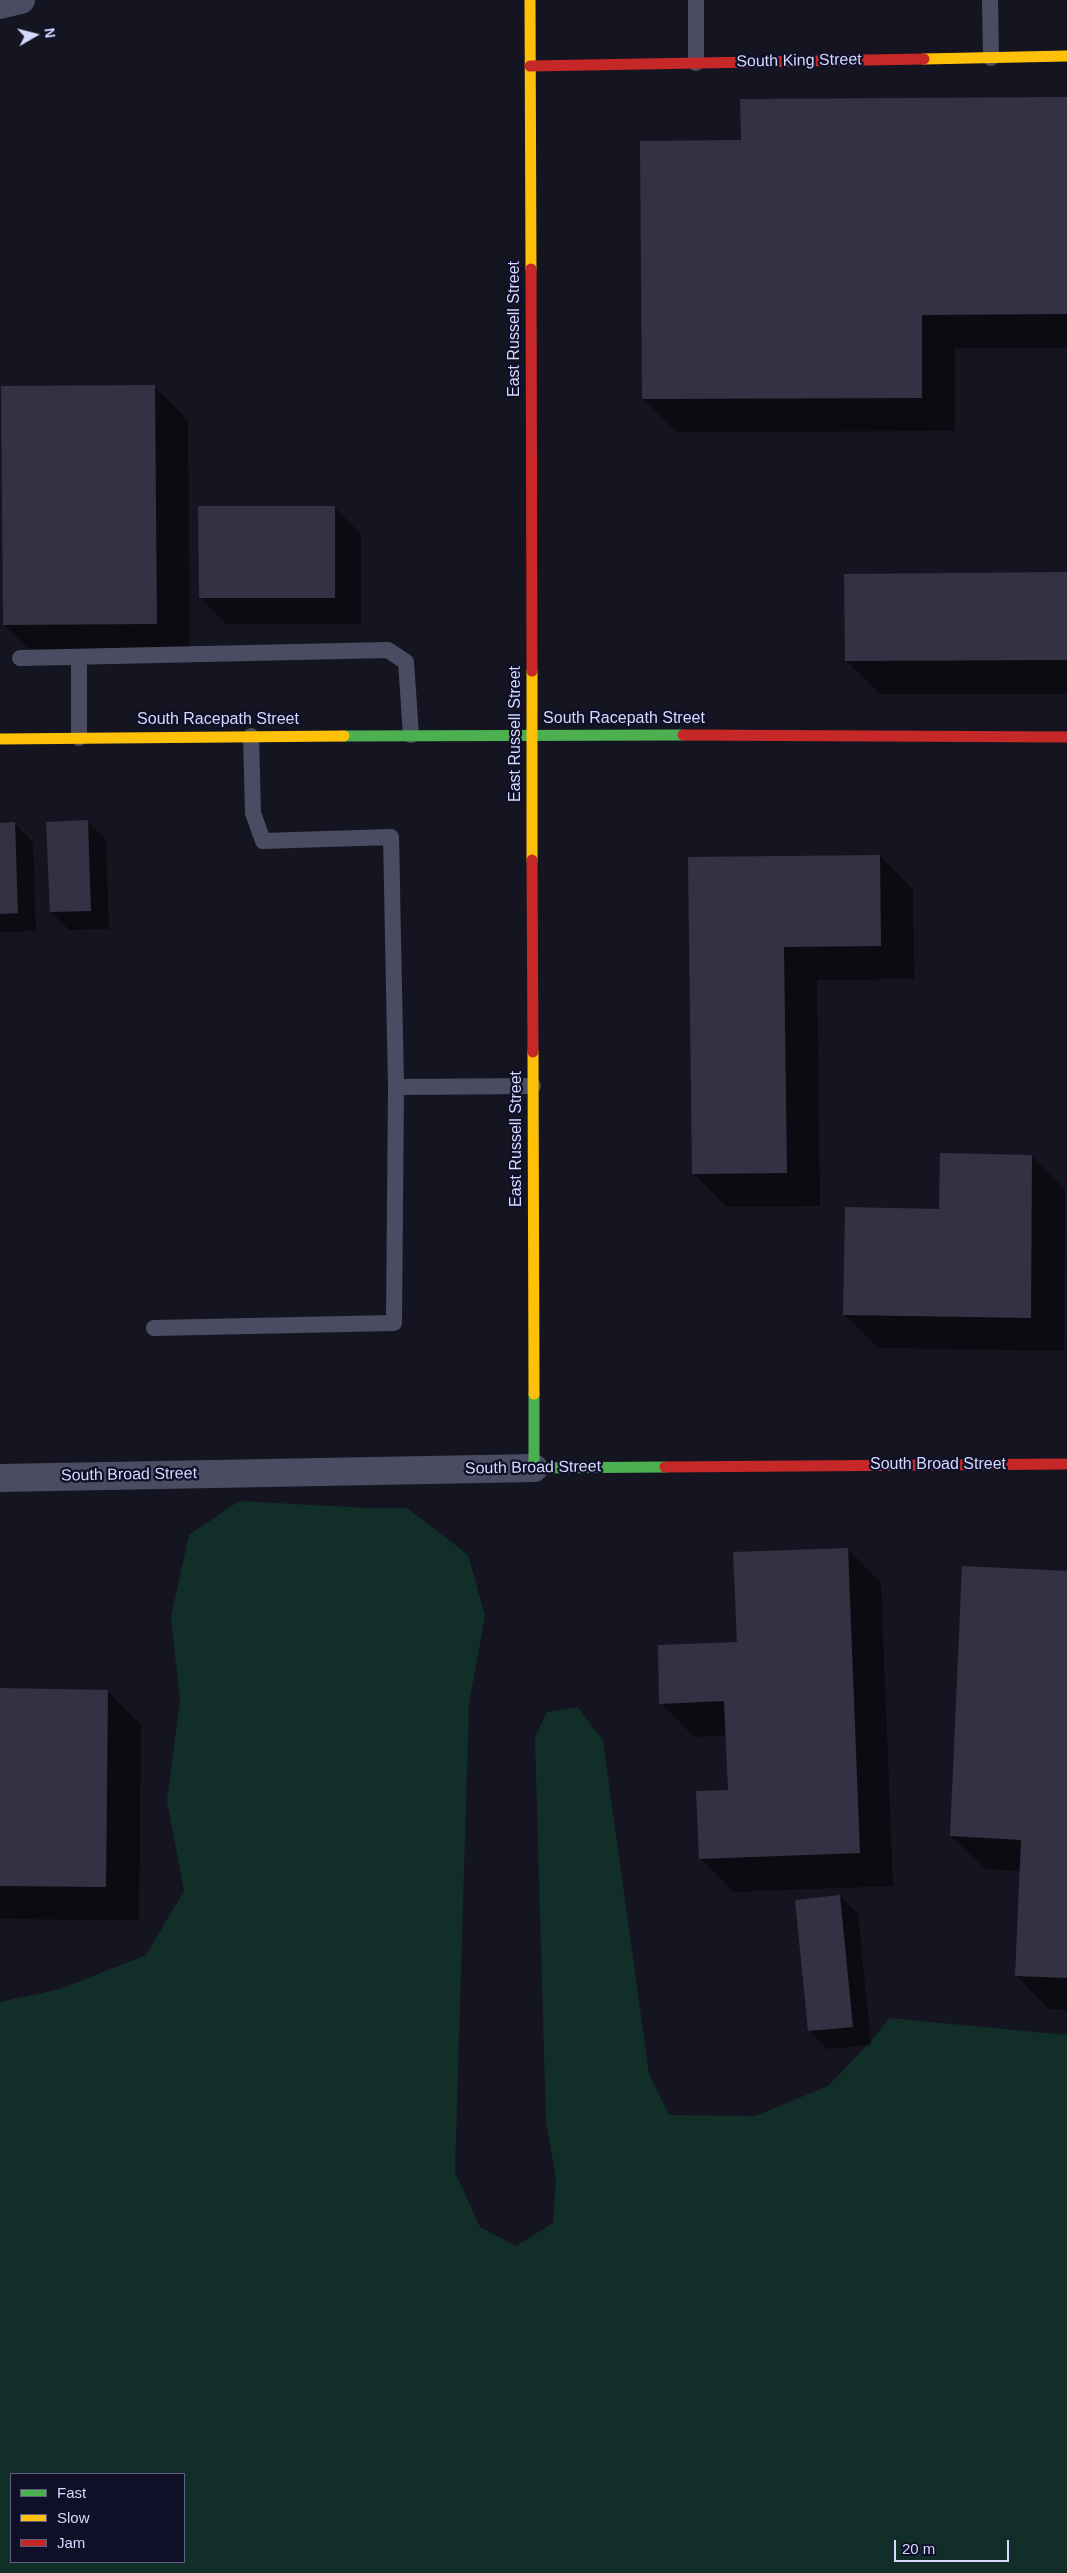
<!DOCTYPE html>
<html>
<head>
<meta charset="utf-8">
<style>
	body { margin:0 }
	#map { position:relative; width:1067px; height:2573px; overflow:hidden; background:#151521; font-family:Arial,sans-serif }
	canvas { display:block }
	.legend { position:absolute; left:10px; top:2473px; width:175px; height:90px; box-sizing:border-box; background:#0f0f27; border:1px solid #5e607d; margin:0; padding:6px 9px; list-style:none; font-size:15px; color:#d5d9ff }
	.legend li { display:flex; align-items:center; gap:10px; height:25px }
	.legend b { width:25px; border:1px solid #5e607d }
	.north { position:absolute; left:10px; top:10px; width:50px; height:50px; -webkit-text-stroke:4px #0f0f27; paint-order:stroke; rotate:82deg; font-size:14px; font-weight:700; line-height:20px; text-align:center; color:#d5d9ff }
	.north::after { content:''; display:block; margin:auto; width:18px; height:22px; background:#d5d9ff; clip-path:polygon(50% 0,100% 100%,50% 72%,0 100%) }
	.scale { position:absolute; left:894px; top:2540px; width:115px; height:22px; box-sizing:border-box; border:2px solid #d5d9ff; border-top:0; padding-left:6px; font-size:15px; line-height:18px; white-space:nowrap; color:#d5d9ff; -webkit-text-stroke:4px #0f0f27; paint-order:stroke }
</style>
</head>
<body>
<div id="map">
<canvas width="1067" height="2573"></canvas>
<ul class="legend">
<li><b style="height:6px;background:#4caf50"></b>Fast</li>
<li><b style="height:6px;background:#ffc107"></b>Slow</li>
<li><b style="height:6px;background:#c62828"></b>Jam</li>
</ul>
<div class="north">N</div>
<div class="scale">20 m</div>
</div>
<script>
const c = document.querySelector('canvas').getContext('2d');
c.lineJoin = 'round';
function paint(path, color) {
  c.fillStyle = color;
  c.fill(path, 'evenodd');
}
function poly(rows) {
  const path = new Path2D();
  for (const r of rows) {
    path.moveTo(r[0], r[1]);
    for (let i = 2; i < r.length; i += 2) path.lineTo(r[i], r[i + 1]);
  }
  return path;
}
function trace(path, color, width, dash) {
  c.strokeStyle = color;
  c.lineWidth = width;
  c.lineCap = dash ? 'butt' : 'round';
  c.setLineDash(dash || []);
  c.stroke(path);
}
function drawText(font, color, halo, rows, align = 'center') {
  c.font = font + ' Arial,sans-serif';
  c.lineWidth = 4.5;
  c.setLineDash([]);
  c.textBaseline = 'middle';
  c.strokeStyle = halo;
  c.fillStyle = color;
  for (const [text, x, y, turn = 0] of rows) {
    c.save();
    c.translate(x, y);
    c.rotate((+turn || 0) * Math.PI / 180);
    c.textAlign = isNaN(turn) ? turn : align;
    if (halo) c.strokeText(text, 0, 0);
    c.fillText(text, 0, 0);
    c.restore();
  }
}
paint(poly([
	[239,1501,365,1508,407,1508,468,1555,485,1616,469,1703,455,2172,480,2227,516,2246,553,2223,556,2179,546,2122,535,1737,547,1712,578,1707,603,1741,649,2074,669,2115,755,2116,828,2086,872,2040,889,2018,1067,2035,1067,2573,0,2573,0,2002,60,1989,146,1955,184,1891,167,1801,180,1700,171,1617,189,1535],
	[11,2474,184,2474,184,2562,11,2562]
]), '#122e29');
paint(poly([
	[1067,98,1067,348,955,348,955,431,676,432,643,399,742,141],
	[154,387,188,420,190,658,38,658,4,625],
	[334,507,361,534,361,624,226,624,200,597],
	[1067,573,1067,694,880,694,846,661],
	[88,822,106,840,109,929,69,930,51,912],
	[14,823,33,842,36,931,0,932,0,824],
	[880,856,913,890,914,979,817,980,820,1206,726,1207,693,1173,689,858],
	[1032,1156,1065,1189,1064,1351,878,1348,845,1315,940,1210],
	[848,1549,881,1583,893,1886,733,1892,700,1858,729,1791,727,1735,694,1737,661,1703,738,1644],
	[1067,1572,1067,2010,1049,2009,1016,1975,1021,1871,985,1869,951,1836],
	[0,1690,108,1691,141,1725,139,1920,0,1919],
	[840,1896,858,1914,871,2045,827,2049,809,2030]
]), '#0007');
paint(poly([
	[1067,97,1067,314,922,315,922,398,642,399,640,141,741,140,740,99],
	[155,385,157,624,3,625,1,386],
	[198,506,335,506,335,598,199,598],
	[1067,572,1067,660,845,661,844,574],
	[88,820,91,911,50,912,46,822],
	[15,822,18,913,0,914,0,823],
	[880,855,881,946,784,947,787,1173,692,1174,688,857],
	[940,1153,1032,1155,1031,1318,843,1315,845,1207,939,1209],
	[848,1548,860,1853,699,1859,696,1791,728,1790,724,1701,659,1704,658,1645,737,1642,733,1552],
	[962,1566,1067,1571,1067,1978,1015,1976,1021,1840,950,1836],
	[0,1688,108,1690,106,1887,0,1886],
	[840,1895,853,2027,808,2031,795,1900]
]), '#333244');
trace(poly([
	[696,0,696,63],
	[990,0,991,58],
	[79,657,79,738],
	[20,658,388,650,406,662,411,735],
	[251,736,253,813,263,841,391,837,396,1087,533,1086],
	[154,1328,394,1323,396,1087]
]), '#4a4d62', 16);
trace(poly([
	[0,5,21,0],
	[0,1478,534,1468]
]), '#4a4d62', 28);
trace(poly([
	[344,736,683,735],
	[534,1394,534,1468,665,1467]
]), '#4caf50', 11);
trace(poly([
	[530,0,531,269],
	[924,59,1067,56],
	[532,671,532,860],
	[0,739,344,736],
	[533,1052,534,1394]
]), '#ffc107', 11);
trace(poly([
	[530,66,924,59],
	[531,269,532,671],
	[683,735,1067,737],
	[532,860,533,1052],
	[665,1467,1067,1464]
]), '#c62828', 11);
drawText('16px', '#d5d9ff', '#0f0f27', [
	["South King Street",799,61,-1],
	["East Russell Street",515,329,-90],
	["South Racepath Street",624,719],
	["South Racepath Street",218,720],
	["East Russell Street",516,734,-90],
	["East Russell Street",517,1139,-90],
	["South Broad Street",938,1465],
	["South Broad Street",533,1468,-1],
	["South Broad Street",129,1475,-1]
]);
</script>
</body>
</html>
